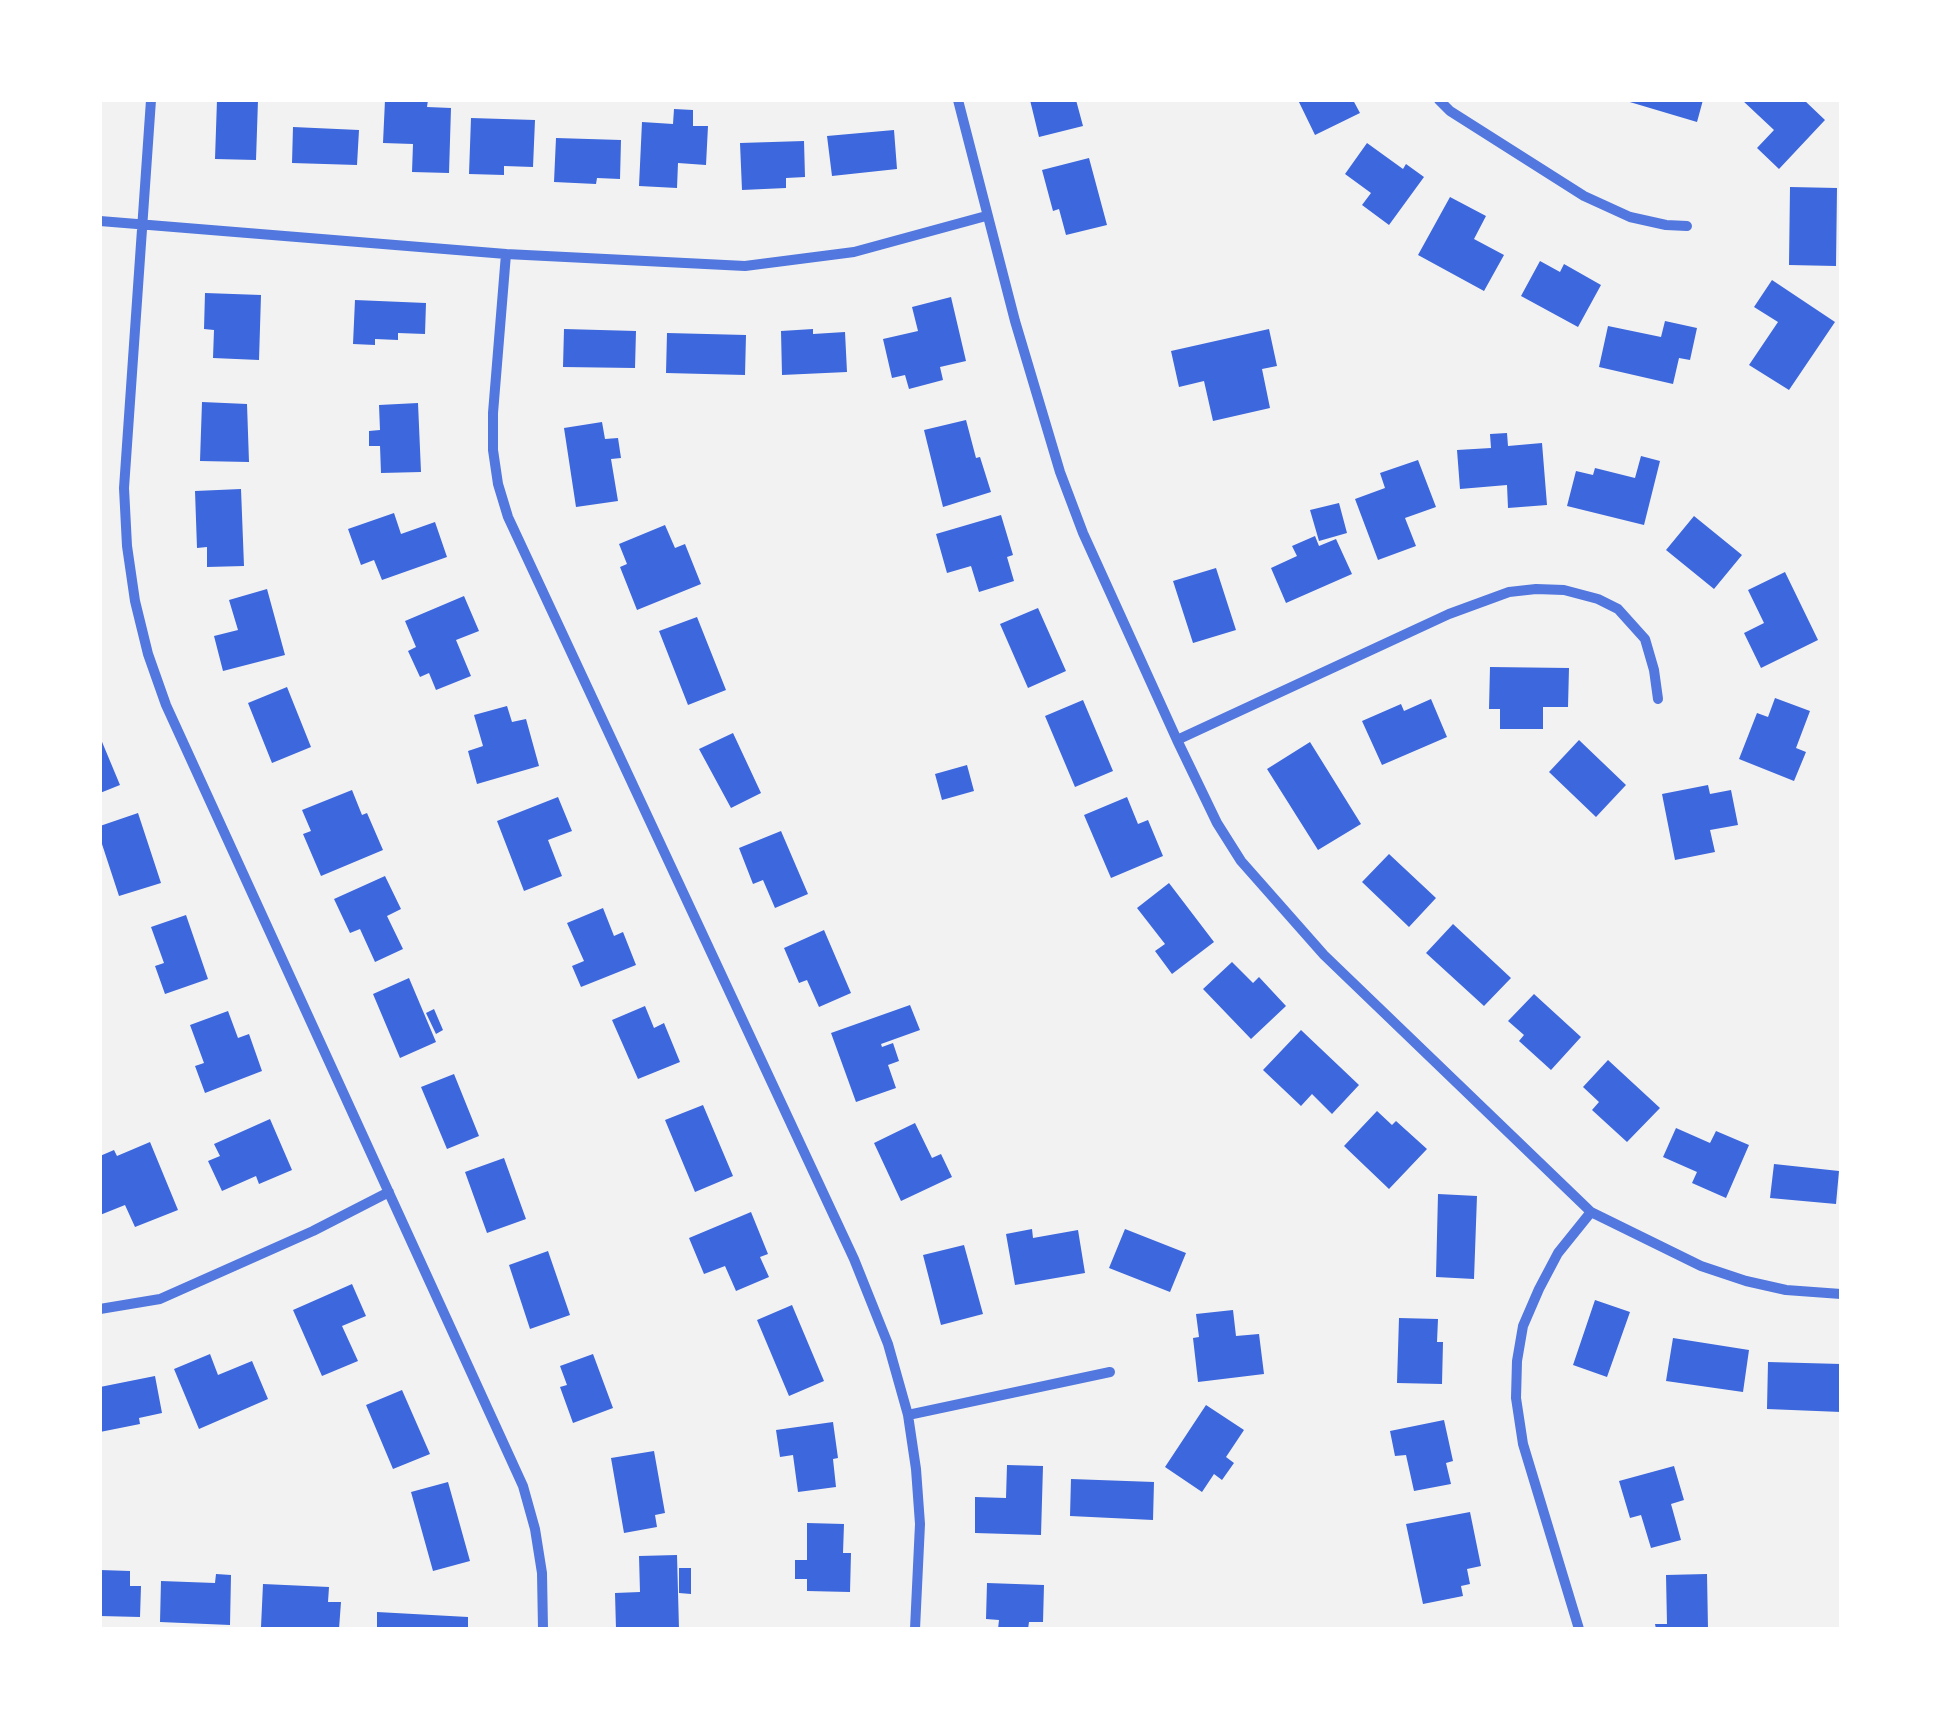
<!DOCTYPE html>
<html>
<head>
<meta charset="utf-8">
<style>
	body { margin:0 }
	#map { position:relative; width:1941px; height:1729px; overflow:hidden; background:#f2f2f2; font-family:"Golos Text",sans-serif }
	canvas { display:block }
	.frame { position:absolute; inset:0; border:102px solid #fff; pointer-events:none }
</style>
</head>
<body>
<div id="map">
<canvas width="1941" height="1729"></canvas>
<div class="frame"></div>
</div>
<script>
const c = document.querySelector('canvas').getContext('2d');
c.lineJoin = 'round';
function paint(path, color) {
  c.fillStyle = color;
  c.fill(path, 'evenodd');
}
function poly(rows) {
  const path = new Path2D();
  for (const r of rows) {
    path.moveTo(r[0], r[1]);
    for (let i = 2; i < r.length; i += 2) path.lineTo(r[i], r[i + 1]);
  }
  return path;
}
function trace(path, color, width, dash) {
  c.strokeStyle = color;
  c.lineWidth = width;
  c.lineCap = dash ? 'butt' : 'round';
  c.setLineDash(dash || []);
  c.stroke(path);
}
paint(poly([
	[217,100,258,100,256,160,215,159],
	[385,100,428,100,427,107,451,108,449,173,412,172,413,144,383,143],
	[1030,100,1076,100,1083,126,1039,137],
	[1298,100,1353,100,1360,113,1315,135],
	[1623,100,1703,100,1697,122],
	[1742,100,1804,100,1825,120,1779,169,1757,148,1774,130],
	[674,109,693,110,693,126,708,126,706,165,678,163,677,188,639,186,642,122,673,124],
	[471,118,535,120,533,167,504,166,504,175,469,174],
	[293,127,359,130,357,165,292,163],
	[894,130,897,169,832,176,827,136],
	[556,138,621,140,620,179,597,178,596,184,554,182],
	[804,141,805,177,786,178,786,188,742,190,740,143],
	[1367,143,1403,169,1406,164,1424,177,1389,225,1362,205,1371,193,1345,174],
	[1089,158,1107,225,1066,235,1059,209,1053,211,1042,170],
	[1790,187,1837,188,1836,266,1789,265],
	[1450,197,1486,216,1474,239,1504,255,1484,291,1418,255],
	[1540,261,1560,272,1564,264,1601,285,1578,327,1521,296],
	[1772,280,1835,322,1789,390,1749,365,1778,322,1754,307],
	[205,293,261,295,259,360,213,358,214,330,204,329],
	[951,297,966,361,940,367,943,380,909,389,905,375,892,378,883,339,918,331,912,307],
	[355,300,426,303,425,334,398,333,398,340,375,339,375,345,353,344],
	[1665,321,1697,328,1690,360,1679,358,1673,384,1599,367,1608,326,1661,337],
	[564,329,636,331,635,368,563,367],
	[813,329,813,334,845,332,847,372,782,375,781,331],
	[1269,329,1277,366,1262,369,1270,408,1213,421,1204,381,1179,387,1171,351],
	[667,333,746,335,745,375,666,373],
	[202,402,247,404,249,462,200,461],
	[418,403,421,472,381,473,380,446,369,446,369,431,380,430,379,405],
	[966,420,976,458,980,457,991,492,943,507,924,430],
	[602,422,605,439,618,438,621,458,611,459,618,501,576,507,564,428],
	[1507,433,1508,446,1542,443,1547,505,1508,508,1507,485,1460,489,1457,450,1491,448,1490,434],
	[1641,456,1660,461,1644,525,1567,506,1576,471,1593,475,1595,468,1635,478],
	[1418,460,1436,507,1405,518,1416,546,1378,560,1355,499,1385,488,1380,473],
	[241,489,244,566,207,567,207,547,197,548,195,491],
	[1339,503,1347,533,1319,541,1310,510],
	[394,513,401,534,435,522,447,557,382,580,374,560,361,565,348,529],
	[1001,515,1013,555,1007,557,1014,581,979,592,971,566,947,573,936,534],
	[1694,516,1742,555,1714,589,1666,550],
	[665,525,675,548,685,544,701,584,637,610,620,567,627,564,619,544],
	[1315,536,1319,546,1336,539,1352,574,1286,603,1271,568,1297,556,1292,546],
	[1216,568,1236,630,1193,643,1173,581],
	[1785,572,1818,640,1761,668,1744,633,1764,623,1748,590],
	[267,589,285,655,223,671,214,636,238,630,229,600],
	[464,596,479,631,456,640,471,676,436,690,429,673,420,677,408,651,416,647,405,621],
	[1038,608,1066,671,1028,688,1000,624],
	[697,617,726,690,688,705,659,631],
	[1490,667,1569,668,1568,707,1543,707,1543,729,1500,729,1500,709,1489,709],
	[287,687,311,747,272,763,248,703],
	[1775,698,1810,711,1796,748,1806,752,1794,781,1739,759,1757,713,1768,717],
	[1431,699,1447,737,1382,765,1362,721,1401,704,1404,711],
	[1083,700,1113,771,1075,787,1045,716],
	[507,706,512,722,526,719,539,766,477,784,468,751,483,746,474,715],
	[733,733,761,793,731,808,699,749],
	[100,737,120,785,100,793],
	[1579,740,1626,785,1596,817,1549,772],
	[1310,742,1361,824,1318,850,1267,769],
	[967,765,974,791,942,800,935,774],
	[1708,785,1710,794,1731,790,1738,825,1710,830,1715,852,1675,860,1662,794],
	[352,790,362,815,367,813,383,850,321,876,303,834,311,831,302,810],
	[558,797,572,831,548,840,562,876,524,891,497,821],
	[1127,797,1138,824,1148,820,1163,856,1111,878,1084,815],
	[138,813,161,883,119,896,100,838,100,826],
	[781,831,808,894,775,908,763,880,753,884,739,848],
	[1389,854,1436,898,1409,927,1362,882],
	[385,876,401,909,387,916,403,949,375,962,360,929,350,933,334,899],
	[1169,883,1214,942,1172,974,1155,951,1165,944,1137,908],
	[603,908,614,936,623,932,636,965,581,987,572,966,584,961,567,923],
	[186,915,208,979,165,994,155,966,164,963,151,927],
	[1453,924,1511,978,1484,1006,1426,953],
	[824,930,851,993,819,1007,807,980,799,983,784,948],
	[1232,962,1253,983,1259,977,1286,1006,1251,1039,1203,989],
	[409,978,436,1042,400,1058,373,994],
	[1534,994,1581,1037,1551,1070,1519,1041,1524,1035,1508,1021],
	[910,1005,920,1030,881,1044,882,1047,893,1043,899,1061,888,1065,896,1088,856,1102,831,1033],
	[645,1006,654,1028,664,1023,680,1062,638,1079,612,1020],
	[434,1009,443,1030,436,1034,426,1013],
	[228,1011,238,1038,249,1034,262,1071,205,1093,195,1066,204,1063,190,1025],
	[1301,1030,1359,1085,1332,1114,1312,1094,1301,1106,1263,1070],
	[1608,1060,1660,1108,1627,1142,1592,1110,1599,1102,1583,1087],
	[454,1074,479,1136,447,1149,421,1087],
	[703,1105,733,1176,695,1192,665,1120],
	[1377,1111,1392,1125,1396,1121,1427,1149,1389,1189,1344,1146],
	[270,1119,292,1170,259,1184,256,1176,222,1191,208,1161,220,1156,214,1144],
	[915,1123,932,1158,941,1154,952,1177,901,1201,874,1143],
	[1676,1128,1710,1143,1716,1131,1749,1145,1726,1198,1692,1183,1697,1172,1663,1157],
	[150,1142,178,1210,135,1227,125,1205,100,1215,100,1156,114,1150,117,1156],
	[504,1158,526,1219,487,1233,465,1172],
	[1774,1164,1839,1171,1836,1204,1770,1198],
	[1438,1194,1477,1196,1474,1279,1436,1277],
	[751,1212,768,1254,760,1257,769,1277,736,1291,725,1266,704,1274,689,1238],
	[1032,1229,1033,1238,1078,1230,1085,1273,1015,1285,1006,1234],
	[1125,1229,1186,1253,1170,1292,1109,1268],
	[964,1245,983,1314,941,1325,923,1255],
	[548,1251,570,1315,530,1329,509,1265],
	[352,1284,366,1316,342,1326,358,1361,322,1376,293,1310],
	[1595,1300,1630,1312,1607,1377,1573,1365],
	[792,1305,824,1381,789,1396,757,1320],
	[1233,1310,1236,1336,1259,1334,1264,1374,1198,1382,1193,1338,1199,1337,1196,1314],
	[1399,1318,1438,1319,1437,1342,1443,1342,1442,1384,1397,1383],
	[1673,1338,1749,1350,1743,1392,1666,1381],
	[210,1354,218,1375,252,1361,268,1399,199,1429,174,1369],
	[593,1354,613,1408,573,1423,560,1387,567,1385,560,1366],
	[1768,1362,1841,1364,1841,1412,1767,1409],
	[155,1376,162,1413,139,1418,140,1424,100,1432,100,1387],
	[402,1390,430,1454,393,1469,366,1405],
	[1206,1405,1244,1430,1226,1457,1234,1463,1222,1480,1214,1474,1202,1492,1165,1467],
	[1444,1420,1453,1461,1446,1463,1451,1484,1414,1491,1406,1455,1395,1456,1390,1431],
	[833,1422,838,1458,833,1459,836,1487,798,1492,793,1455,780,1457,776,1430],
	[654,1451,665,1513,655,1515,657,1527,624,1533,611,1458],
	[1007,1465,1043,1466,1041,1535,975,1533,975,1497,1006,1498],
	[1674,1466,1684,1500,1671,1504,1681,1540,1651,1548,1641,1515,1630,1518,1619,1481],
	[1071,1479,1154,1482,1153,1520,1070,1516],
	[448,1482,470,1561,433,1571,411,1492],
	[1470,1512,1481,1566,1467,1569,1470,1584,1461,1586,1463,1596,1423,1604,1406,1524],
	[807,1523,844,1524,843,1553,851,1553,850,1592,807,1591,807,1579,795,1579,795,1560,807,1560],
	[677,1555,679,1629,616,1629,615,1593,640,1592,639,1556],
	[679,1568,691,1568,691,1594,679,1593],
	[100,1570,130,1571,130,1586,141,1586,140,1617,100,1616],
	[216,1574,231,1575,230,1625,160,1622,161,1581,215,1583],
	[1707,1574,1708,1629,1656,1629,1655,1624,1667,1624,1666,1575],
	[987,1583,1044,1585,1043,1622,1029,1622,1028,1629,998,1629,999,1620,986,1619],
	[263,1584,329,1587,328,1602,341,1602,339,1629,261,1627],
	[377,1612,468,1617,468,1629,377,1629]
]), '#3d67dc');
trace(poly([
	[151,100,124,488,127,546,135,601,148,654,166,705,523,1486,535,1529,542,1573,543,1629],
	[958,100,1015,321,1060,472,1083,533,1177,740,1217,823,1241,861,1324,955,1591,1212,1701,1266,1746,1281,1786,1290,1841,1294],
	[1439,100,1450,111,1584,196,1630,217,1666,225,1687,226],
	[100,221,506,254,745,266,854,252,986,216],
	[506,254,493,413,493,450,498,484,508,517,854,1259,888,1344,908,1415,916,1469,920,1524,915,1629],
	[1177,740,1449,614,1509,592,1536,589,1564,590,1598,599,1618,609,1645,639,1654,670,1658,699],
	[100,1309,160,1299,313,1231,389,1192],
	[908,1415,1110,1372],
	[1579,1629,1523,1444,1516,1398,1517,1361,1523,1326,1539,1289,1558,1253,1591,1212]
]), '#5277de', 10);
</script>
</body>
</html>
